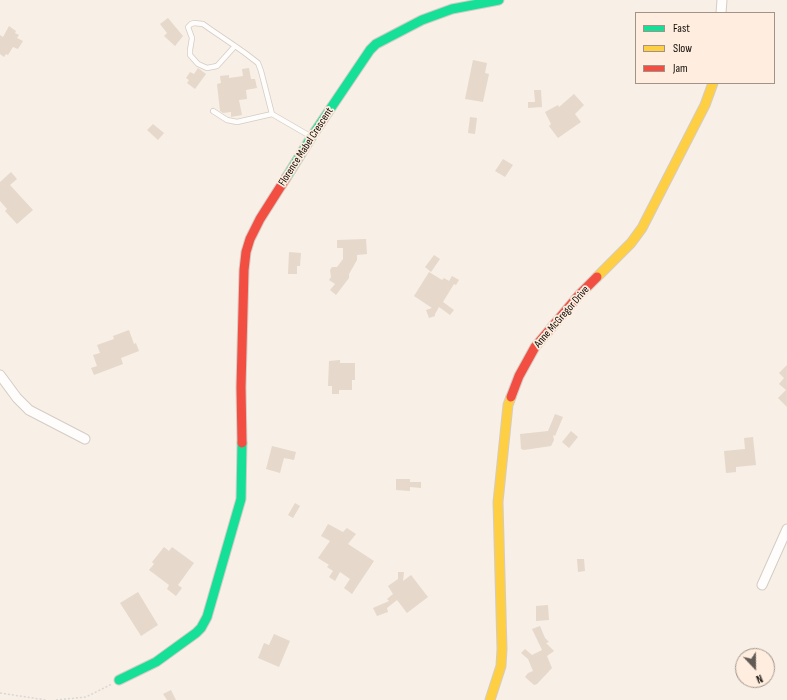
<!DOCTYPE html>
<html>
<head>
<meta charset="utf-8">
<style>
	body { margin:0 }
	#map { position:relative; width:787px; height:700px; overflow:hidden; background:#f8efe6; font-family:"Sofia Sans Condensed",sans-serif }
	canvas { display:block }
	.legend { position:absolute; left:635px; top:12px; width:140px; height:72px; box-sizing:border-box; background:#ffeedf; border:1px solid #a09489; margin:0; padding:5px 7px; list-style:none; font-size:12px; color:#110c07 }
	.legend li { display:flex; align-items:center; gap:8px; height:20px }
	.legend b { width:20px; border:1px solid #a09489 }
	.north { position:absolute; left:735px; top:648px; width:40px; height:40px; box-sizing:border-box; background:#ffeedf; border:1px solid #a09489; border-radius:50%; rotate:158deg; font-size:11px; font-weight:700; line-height:16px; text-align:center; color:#110c07 }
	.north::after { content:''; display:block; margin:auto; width:14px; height:18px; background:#625b55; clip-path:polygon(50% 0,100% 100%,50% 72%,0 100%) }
</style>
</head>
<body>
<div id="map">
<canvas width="787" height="700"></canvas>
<ul class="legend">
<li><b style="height:5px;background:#16e098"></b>Fast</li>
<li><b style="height:5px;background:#ffcf43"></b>Slow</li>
<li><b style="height:5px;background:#f24e42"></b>Jam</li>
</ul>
<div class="north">N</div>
</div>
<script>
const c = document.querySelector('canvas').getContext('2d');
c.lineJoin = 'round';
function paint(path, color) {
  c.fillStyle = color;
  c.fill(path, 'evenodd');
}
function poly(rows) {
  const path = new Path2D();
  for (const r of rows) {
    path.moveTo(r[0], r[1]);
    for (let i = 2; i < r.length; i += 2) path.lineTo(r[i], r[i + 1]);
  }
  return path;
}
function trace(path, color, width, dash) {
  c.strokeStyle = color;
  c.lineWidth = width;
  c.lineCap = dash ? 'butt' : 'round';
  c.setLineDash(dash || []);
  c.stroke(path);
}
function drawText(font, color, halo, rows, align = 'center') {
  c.font = font + ' "Sofia Sans Condensed",sans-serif';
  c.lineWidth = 3.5;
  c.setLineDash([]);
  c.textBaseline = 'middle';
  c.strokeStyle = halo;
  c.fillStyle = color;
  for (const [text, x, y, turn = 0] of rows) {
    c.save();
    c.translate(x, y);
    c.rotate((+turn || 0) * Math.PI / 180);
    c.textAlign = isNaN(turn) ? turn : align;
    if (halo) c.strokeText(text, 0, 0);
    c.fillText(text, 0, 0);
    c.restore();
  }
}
paint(poly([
	[168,18,183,36,175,46,164,36,167,33,160,24],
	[9,26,16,31,15,33,19,35,17,38,23,41,18,49,13,47,8,55,6,54,4,57,0,54,0,35,3,37],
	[473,60,487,63,485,73,489,74,483,102,465,99],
	[198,68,206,74,195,89,187,83,189,80,186,78,190,72,194,74],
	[249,68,251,79,255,79,257,88,246,90,247,99,239,100,242,115,231,117,231,112,223,113,220,111,217,84,221,83,220,76,229,75,229,78,243,76,242,69],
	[534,90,541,90,542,107,528,108,528,102,535,102],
	[574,94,584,105,575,114,581,122,558,138,549,126,551,124,545,112,558,105,559,107],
	[470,117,477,118,475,134,468,133],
	[153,124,164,133,158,140,147,130],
	[503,159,513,165,505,177,495,171],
	[11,172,17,179,10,185,33,210,17,224,5,211,7,209,0,201,0,182],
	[366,239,367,254,357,255,357,260,349,274,349,278,336,295,330,290,335,284,329,280,331,277,330,270,332,267,337,267,343,259,343,248,337,248,337,240],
	[289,252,301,253,300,266,297,266,297,274,288,274],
	[434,255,440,259,431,272,425,267],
	[429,272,442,280,444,278,449,281,452,276,459,280,456,285,454,284,443,302,454,310,450,315,439,307,435,314,435,316,429,318,426,310,432,308,414,296],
	[129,330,134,344,136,343,139,351,121,358,123,364,94,375,91,368,97,366,93,355,100,353,97,345,114,339,113,336],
	[340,360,340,363,355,363,355,380,352,380,352,390,339,390,339,394,332,394,332,386,328,386,329,361],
	[787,365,787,407,778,398,786,390,779,384,784,378,779,373],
	[555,414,563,417,555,436,553,435,554,440,551,446,524,450,521,449,520,434,548,431],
	[571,431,578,437,569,448,562,442],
	[753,437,756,465,736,467,736,472,726,473,724,451,745,449,744,438],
	[272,446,296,452,294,460,284,458,280,473,266,469],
	[396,479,410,479,410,482,421,482,421,488,410,487,410,491,396,490],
	[295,503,300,506,293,518,288,515],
	[328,524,343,532,347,528,356,534,348,544,374,561,352,594,344,588,350,579,340,572,335,581,329,577,333,571,327,567,329,565,318,558,330,541,321,536],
	[164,547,169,551,172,547,194,563,178,585,182,588,176,596,167,589,169,585,149,570,154,564,152,562],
	[577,559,584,559,585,571,578,572],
	[398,572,404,572,403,581,411,575,428,597,407,613,397,600,387,608,388,612,377,616,373,608,389,601,387,599,393,594,388,586,398,579],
	[138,592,158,625,141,636,120,603],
	[548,605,549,620,536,621,536,606],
	[540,626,545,638,549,642,546,643,554,651,547,656,552,668,537,684,534,685,525,677,528,673,533,671,528,659,521,653,525,649,532,655,542,650,532,629],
	[274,634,290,641,279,667,258,658,264,643,269,645],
	[171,690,176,700,167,700,163,694]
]), '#e6d8ca');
const lane = poly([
	[235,46,217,66,207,68,198,64,190,55,190,50,192,38,188,27,191,24,194,23,203,24,210,29,235,46,245,53,258,63,261,71,272,114,310,136],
	[213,111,227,120,237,122,272,114]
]);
const street = poly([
	[721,13,722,0],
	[0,375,17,398,29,410,85,439],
	[762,585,787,529]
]);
const fast = poly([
	[286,178,312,136,370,50,376,44,422,20,452,9,499,0],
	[119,680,156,662,196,633,201,628,207,617,241,499,242,443]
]);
const slow = poly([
	[597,277,631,243,642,228,705,105,713,83],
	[490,700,501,666,502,649,498,502,508,405,511,397]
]);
const jam = poly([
	[511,397,519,376,535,347,579,295,597,277],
	[242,443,241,387,244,270,246,252,250,239,260,219,286,178]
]);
trace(lane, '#d4ccc5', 6);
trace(street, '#d4ccc5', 11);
trace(fast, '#d4ccc5', 11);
trace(slow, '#d4ccc5', 11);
trace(jam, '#d4ccc5', 11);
trace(poly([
	[0,693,46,700],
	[56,700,86,697,112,684]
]), '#dad7d5', 1.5, [2, 2]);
trace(lane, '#fefdfb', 4.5);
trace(street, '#fefdfb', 9);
trace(fast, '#16e098', 9);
trace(slow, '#ffcf43', 9);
trace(jam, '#f24e42', 9);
drawText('11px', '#110c07', '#ffeedf', [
	["Florence Mabel Crescent",306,147,-57],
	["Anne McGregor Drive",562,317,-49]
]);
</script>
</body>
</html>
